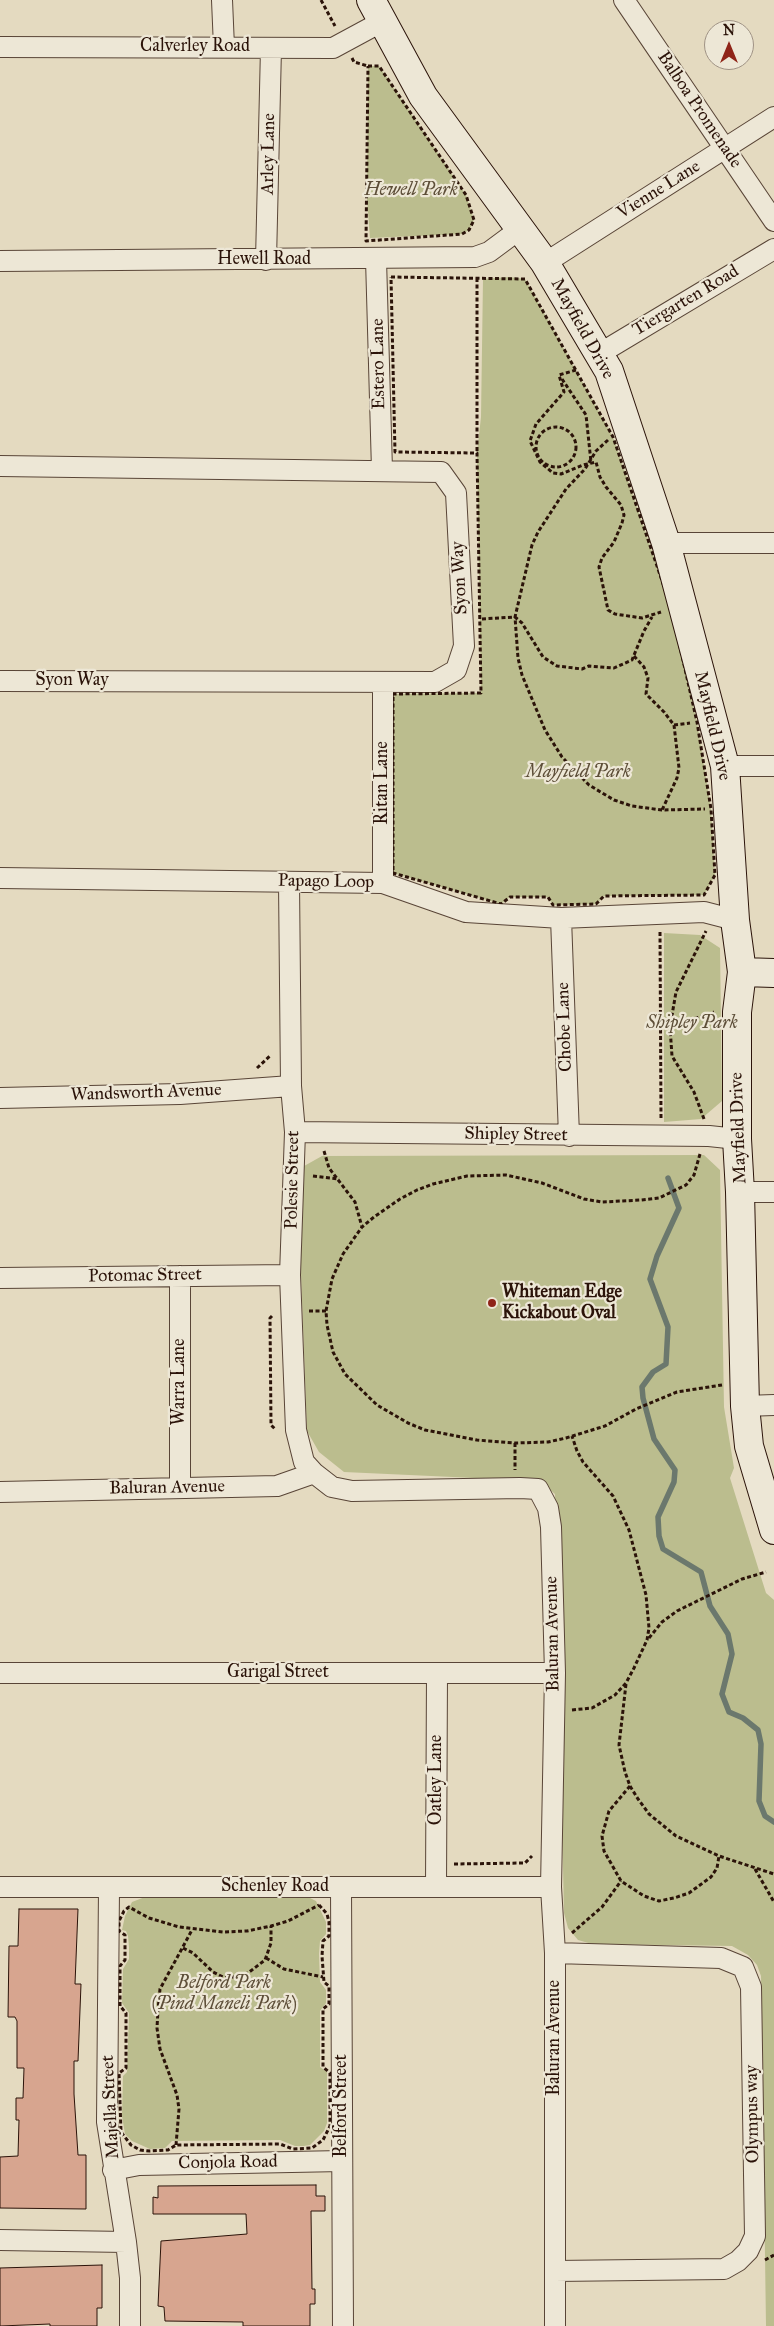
<!DOCTYPE html>
<html>
<head>
<meta charset="utf-8">
<style>
	body { margin:0 }
	#map { position:relative; width:774px; height:2326px; overflow:hidden; background:#e4dac0; font-family:"IM FELL Great Primer",serif }
	canvas { display:block }
	.north { position:absolute; left:704px; top:20px; width:50px; height:50px; box-sizing:border-box; background:#ede7d6; border:1px solid #9f9284; border-radius:50%; rotate:0deg; font-size:14px; font-weight:700; line-height:20px; text-align:center; color:#2b1309 }
	.north::after { content:''; display:block; margin:auto; width:18px; height:22px; background:#8f2418; clip-path:polygon(50% 0,100% 100%,50% 72%,0 100%) }
</style>
</head>
<body>
<div id="map">
<canvas width="774" height="2326"></canvas>
<div class="north">N</div>
</div>
<script>
const c = document.querySelector('canvas').getContext('2d');
c.lineJoin = 'round';
function paint(path, color) {
  c.fillStyle = color;
  c.fill(path, 'evenodd');
}
function poly(rows) {
  const path = new Path2D();
  for (const r of rows) {
    if (r.length === 3) {
      path.moveTo(r[0] + r[2], r[1]);
      path.arc(r[0], r[1], r[2], 0, 2 * Math.PI);
      continue;
    }
    path.moveTo(r[0], r[1]);
    for (let i = 2; i < r.length; i += 2) path.lineTo(r[i], r[i + 1]);
  }
  return path;
}
function trace(path, color, width, dash) {
  c.strokeStyle = color;
  c.lineWidth = width;
  c.lineCap = dash ? 'butt' : 'round';
  c.setLineDash(dash || []);
  c.stroke(path);
}
function drawText(font, color, halo, rows, align = 'center') {
  c.font = font + ' "IM FELL Great Primer",serif';
  c.lineWidth = 4.5;
  c.setLineDash([]);
  c.textBaseline = 'middle';
  c.strokeStyle = halo;
  c.fillStyle = color;
  for (const [text, x, y, turn = 0] of rows) {
    c.save();
    c.translate(x, y);
    c.rotate((+turn || 0) * Math.PI / 180);
    c.textAlign = isNaN(turn) ? turn : align;
    if (halo) c.strokeText(text, 0, 0);
    c.fillText(text, 0, 0);
    c.restore();
  }
}
paint(poly([
	[368,66,379,66,466,195,474,220,469,230,462,234,370,238,367,199],
	[509,277,525,279,613,437,671,607,697,722,711,809,715,875,704,895,604,896,596,904,553,905,548,897,510,897,501,904,393,873,393,694,481,693,477,453,481,417,483,279],
	[664,933,700,935,720,948,722,1101,701,1119,664,1122],
	[704,1155,720,1170,724,1407,734,1468,730,1478,766,1593,774,1600,774,2326,766,2326,761,1976,757,1965,748,1955,732,1946,592,1944,578,1940,568,1928,564,1913,555,1494,540,1481,344,1472,319,1452,307,1431,297,1170,322,1156],
	[306,1896,316,1901,326,1922,326,1934,320,1941,319,1954,320,1982,326,1990,326,2003,320,2011,320,2067,327,2072,327,2123,324,2131,310,2145,304,2146,295,2146,280,2140,172,2141,165,2148,150,2149,132,2141,125,2134,122,2116,123,2076,127,2072,129,2013,122,2003,123,1969,129,1959,129,1947,128,1936,126,1931,122,1930,125,1916,132,1902,145,1897]
]), '#bbbd8e');
trace(poly([
	[668,1178,679,1208,657,1256,650,1279,668,1327,666,1364,653,1372,642,1387,643,1398,654,1439,675,1470,674,1482,658,1517,659,1536,663,1549,701,1572,710,1606,728,1634,732,1654,722,1694,729,1712,743,1718,758,1730,761,1744,759,1801,765,1816,774,1822]
]), '#6b786d', 5.5);
const building = poly([
	[19,1909,78,1909,75,1984,81,1984,78,2061,74,2061,74,2094,78,2155,86,2155,86,2209,0,2208,0,2157,18,2156,19,2120,16,2120,16,2098,23,2098,24,2068,17,2068,17,2021,15,2017,8,2017,9,1946,18,1946,19,1909],
	[316,2185,316,2196,325,2196,325,2211,311,2211,312,2289,315,2289,315,2304,310,2304,310,2326,243,2326,243,2322,165,2321,164,2307,158,2306,161,2241,247,2234,246,2214,153,2214,153,2197,158,2198,158,2186,316,2185],
	[102,2265,102,2308,97,2308,97,2326,50,2326,50,2324,0,2326,0,2268,102,2265]
]);
paint(building, '#d7a58f');
trace(building, '#2b1309', 1);
const street = poly([
	[222,0,224,47],
	[624,0,774,221],
	[0,47,333,48,383,21],
	[376,259,382,470],
	[266,260,271,48],
	[0,261,475,257,489,252,520,229],
	[545,263,774,117],
	[599,354,774,249],
	[0,466,441,472,456,493,464,646,456,670,435,682,0,681],
	[666,543,774,543],
	[383,683,383,883],
	[725,766,774,766],
	[0,878,383,883,466,912,561,918,704,912,735,920],
	[289,882,291,1086,295,1132,290,1275,296,1430,304,1462,314,1473],
	[561,918,569,1136],
	[0,1098,180,1094,291,1086],
	[295,1132,709,1136,737,1139],
	[740,1192,774,1192],
	[180,1276,180,1488],
	[0,1278,290,1275],
	[745,1406,774,1405],
	[0,1492,277,1486,314,1473,332,1487,352,1491,520,1488,538,1489,548,1508,551,1527,555,1673,551,1887,555,1953,555,2326],
	[0,1673,555,1673],
	[0,1887,551,1887],
	[341,1887,343,2326],
	[436,1887,437,1673],
	[109,1888,107,2122,126,2242,130,2278,130,2326],
	[113,2170,139,2165,342,2161],
	[0,2240,126,2242],
	[555,2271,724,2269,738,2261,748,2251,755,2236,751,1987,743,1967,721,1958,555,1953]
]);
const secondary = poly([
	[371,0,423,96,545,263,609,371,666,543,725,766,735,920,742,972,737,1012,737,1139,740,1192,745,1406,749,1446,774,1530],
	[742,972,774,973]
]);
trace(street, '#594537', 22);
trace(secondary, '#2b1309', 30);
trace(poly([
	[321,0,335,26],
	[352,58,354,62,368,66],
	[368,66,379,66,466,195,474,220,469,230,462,234,366,241,368,66],
	[391,277,525,279,613,437,671,607,697,722,711,809,715,875,704,895,604,896,596,904,553,905,548,897,510,897,501,904,393,873,393,694,481,693,477,453,395,452,391,277],
	[477,278,477,453],
	[576,370,559,375,564,392,536,424,530,441,540,462,553,473,561,474,583,465,596,462,600,477,606,487,621,505,624,515,622,523,614,542,602,558,599,567,608,610,615,614,642,618,661,612],
	[562,379,586,415,591,462],
	[556,447,20],
	[608,440,596,451,585,469,566,489,538,532,532,545,515,617,518,658,522,675,545,730,562,757,589,785,614,800,632,806,662,810,705,809],
	[482,619,515,617,522,623,543,657,557,666,582,669,589,666,614,668,632,660,644,631,652,617],
	[634,656,644,667,648,678,646,694,664,712,674,725,679,768,677,778,662,810],
	[674,725,690,723],
	[660,932,661,1118],
	[670,1027,714,1012],
	[257,1068,271,1055],
	[704,1119,694,1092,672,1056,670,1027,676,992,706,931],
	[324,1151,329,1168,355,1202,362,1227],
	[700,1154,694,1175,686,1185,659,1198,641,1200,602,1202,584,1199,542,1183,506,1175,467,1176,433,1184,417,1190,400,1199,374,1217,362,1227,343,1254,332,1279,326,1311,327,1325,333,1352,345,1374,377,1405,408,1423,425,1430,477,1440,515,1443,548,1442,566,1438,605,1426,636,1409,677,1392,722,1385],
	[313,1176,339,1179],
	[309,1311,326,1311],
	[272,1316,270,1318,271,1425,276,1430],
	[515,1443,515,1470],
	[649,1638,662,1622,677,1611,742,1579,766,1572],
	[626,1684,619,1745,625,1772,630,1786,638,1799,649,1814,676,1836,719,1856,774,1874],
	[572,1710,592,1708,615,1695,626,1683,634,1668,647,1640,649,1628,646,1595,629,1530,613,1496,583,1462,577,1451,572,1436],
	[630,1786,609,1811,602,1836,604,1851,621,1881,644,1896,659,1901,674,1898,689,1893,711,1877,717,1868,719,1856],
	[454,1864,525,1863,532,1856],
	[755,1869,774,1902],
	[319,1905,327,1914,329,1922,329,1936,323,1941,322,1956,324,1982,329,1986,329,2004,323,2009,323,2067,330,2073,330,2126,323,2140,312,2148,293,2149,280,2144,176,2145,168,2150,150,2151,140,2150,131,2145,121,2132,119,2073,126,2068,126,2013,120,2006,120,1966,125,1960,125,1935,119,1931,119,1921,124,1911,129,1907,149,1918,179,1927,223,1932,247,1931,271,1926,288,1921,319,1905],
	[572,1933,602,1907,621,1881],
	[183,1948,193,1953,213,1972,223,1977,236,1977,248,1973,265,1960,271,1943,271,1926],
	[266,1958,284,1969,323,1977],
	[176,2145,179,2109,177,2095,160,2049,157,2028,158,2010,160,1989,192,1930],
	[765,2260,774,2255]
]), '#2b1309', 3, [4, 2.5]);
trace(street, '#ede7d6', 20);
trace(secondary, '#ede7d6', 28);
for (const [x, y, r, color] of [
	[492,1303,5,"#8f2418"]
]) {
  const dot = new Path2D();
  dot.arc(x, y, r, 0, 2 * Math.PI);
  c.fillStyle = color;
  c.fill(dot);
  trace(dot, '#ede7d6', 2);
}
drawText('18px', '#2b1309', '#ede7d6', [
	["Calverley Road",195,47],
	["Balboa Promenade",699,110,56],
	["Arley Lane",269,154,-89],
	["Vienne Lane",659,190,-32],
	["Hewell Road",264,260],
	["Tiergarten Road",686,301,-31],
	["Mayfield Drive",582,329,61],
	["Estero Lane",379,364,-91],
	["Syon Way",460,578,-93],
	["Syon Way",72,681],
	["Mayfield Drive",712,726,77],
	["Ritan Lane",383,783,-90],
	["Papago Loop",326,882,1],
	["Chobe Lane",565,1027,-92],
	["Wandsworth Avenue",146,1093,-2],
	["Mayfield Drive",739,1128,-92],
	["Shipley Street",516,1135,1],
	["Polesie Street",293,1180,-89],
	["Potomac Street",145,1276,-1],
	["Warra Lane",180,1382,-90],
	["Baluran Avenue",167,1488,-1],
	["Baluran Avenue",553,1634,-91],
	["Garigal Street",278,1673],
	["Oatley Lane",437,1780,-90],
	["Schenley Road",275,1887],
	["Baluran Avenue",555,2038,-90],
	["Belford Street",342,2106,-90],
	["Majella Street",111,2107,-93],
	["Olympus way",753,2114,-91],
	["Conjola Road",228,2163,-1]
]);
drawText('italic 18px', '#5d4e38', '#ede7d6', [
	["Hewell Park",411,191],
	["Mayfield Park",578,773],
	["Shipley Park",692,1024],
	["Belford Park",224,1984],
	["(Pind Maneli Park)",224,2005]
]);
drawText('bold 18px', '#2b1309', '#ede7d6', [
	["Whiteman Edge",502,1293],
	["Kickabout Oval",502,1314]
], 'left');
</script>
</body>
</html>
